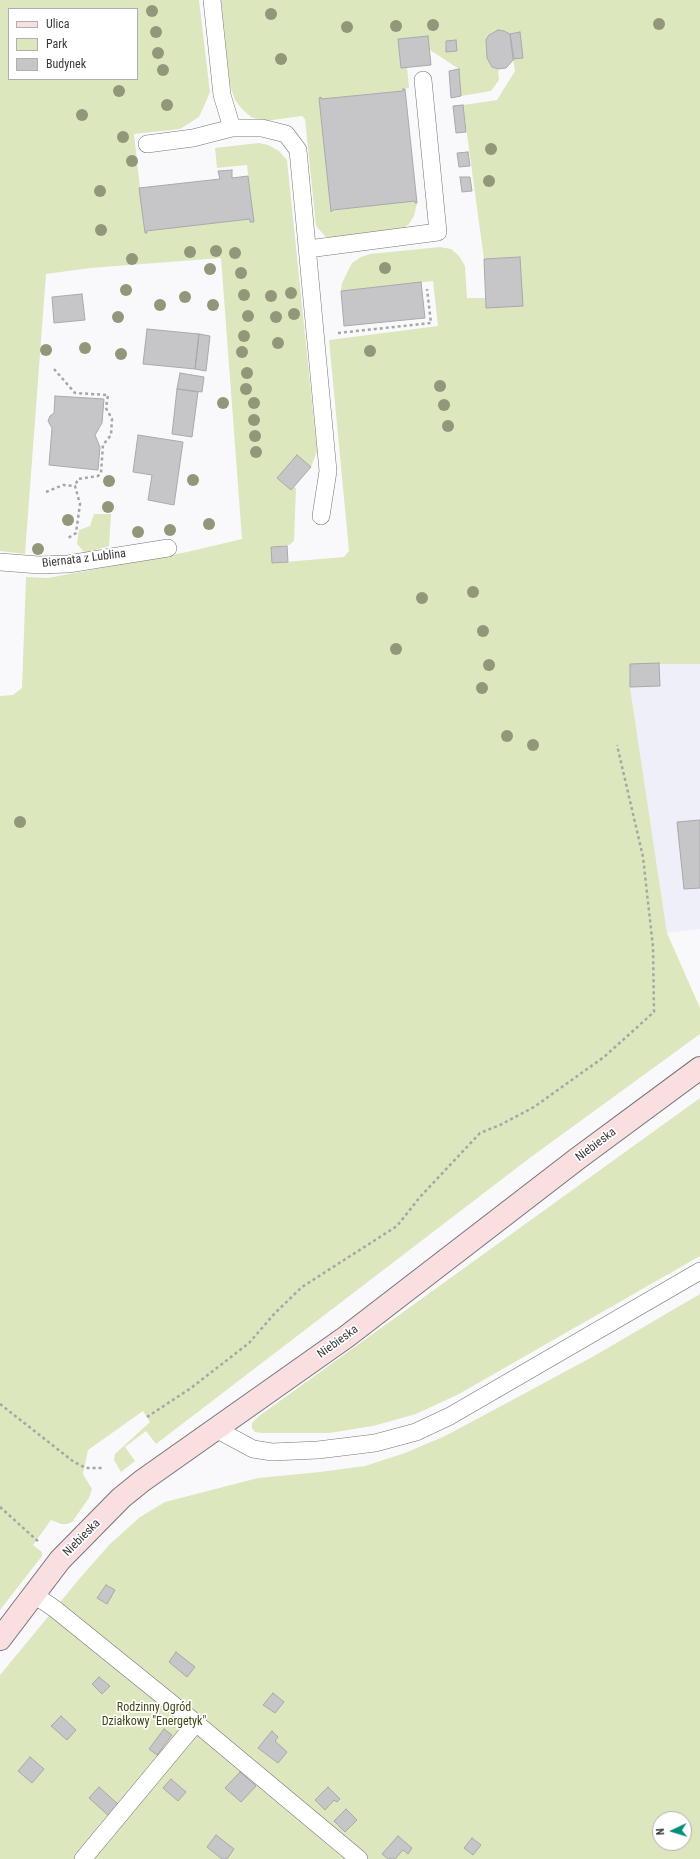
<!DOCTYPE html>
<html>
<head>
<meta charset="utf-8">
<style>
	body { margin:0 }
	#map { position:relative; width:700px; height:1859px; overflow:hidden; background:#f9f9fc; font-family:"Roboto Condensed",sans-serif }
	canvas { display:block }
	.legend { position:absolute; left:8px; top:8px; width:130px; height:72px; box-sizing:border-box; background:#fff; border:1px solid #b0b0b1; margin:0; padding:5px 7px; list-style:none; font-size:12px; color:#3a3a3c }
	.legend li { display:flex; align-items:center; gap:8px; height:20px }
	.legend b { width:20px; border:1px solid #b0b0b1 }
	.north { position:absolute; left:652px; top:1811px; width:40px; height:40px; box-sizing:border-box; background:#fff; border:1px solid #b0b0b1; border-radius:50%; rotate:266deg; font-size:11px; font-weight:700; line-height:16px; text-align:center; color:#3a3a3c }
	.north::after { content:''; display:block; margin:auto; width:14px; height:18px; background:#008f7a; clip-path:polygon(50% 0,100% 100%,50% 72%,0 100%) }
</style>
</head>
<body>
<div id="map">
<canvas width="700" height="1859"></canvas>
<ul class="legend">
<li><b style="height:5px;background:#fadfe0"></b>Ulica</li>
<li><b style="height:11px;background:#dde7bd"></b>Park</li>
<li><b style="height:11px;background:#c6c5c8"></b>Budynek</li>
</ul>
<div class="north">N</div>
</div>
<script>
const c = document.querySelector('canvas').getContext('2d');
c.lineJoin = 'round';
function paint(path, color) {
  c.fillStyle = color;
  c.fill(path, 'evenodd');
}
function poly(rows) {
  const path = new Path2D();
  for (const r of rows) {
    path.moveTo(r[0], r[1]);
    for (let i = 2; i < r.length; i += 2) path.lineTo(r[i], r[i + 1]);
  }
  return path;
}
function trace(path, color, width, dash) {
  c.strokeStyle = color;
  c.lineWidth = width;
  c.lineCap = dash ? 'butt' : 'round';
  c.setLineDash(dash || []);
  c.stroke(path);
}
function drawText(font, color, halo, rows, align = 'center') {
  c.font = font + ' "Roboto Condensed",sans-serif';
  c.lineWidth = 3.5;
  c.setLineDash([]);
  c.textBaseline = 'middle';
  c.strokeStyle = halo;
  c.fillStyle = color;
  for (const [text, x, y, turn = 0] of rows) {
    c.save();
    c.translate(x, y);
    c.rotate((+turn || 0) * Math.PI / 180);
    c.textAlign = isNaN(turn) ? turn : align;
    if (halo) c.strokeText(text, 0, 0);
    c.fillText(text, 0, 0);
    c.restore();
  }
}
paint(poly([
	[659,663,700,664,700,929,667,933,630,687,630,664]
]), '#efeffa');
paint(poly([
	[0,0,199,0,210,92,204,106,199,117,180,129,134,134,145,233,146,233,146,231,250,219,250,222,253,222,247,165,217,168,215,148,259,143,268,145,279,151,287,160,317,451,311,467,278,478,291,490,294,487,296,488,294,541,289,545,271,547,273,563,344,557,349,551,329,340,438,326,433,281,341,291,342,283,352,263,361,257,370,254,440,247,451,249,459,256,465,266,467,298,485,298,486,307,520,257,484,259,463,105,497,100,515,71,513,59,523,58,520,33,510,34,504,31,493,32,489,35,486,43,487,58,492,67,498,69,499,80,491,91,461,96,459,69,430,50,428,36,398,39,401,67,407,67,409,88,403,89,403,91,321,99,319,98,331,212,333,210,415,201,417,203,414,216,409,224,404,228,332,239,325,236,316,226,305,119,302,116,265,121,251,117,242,109,235,100,230,85,221,0,700,0,700,664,630,664,630,687,667,933,700,1008,700,1034,531,1157,156,1444,146,1431,125,1447,135,1461,121,1472,114,1460,115,1454,150,1422,143,1411,88,1450,83,1474,92,1489,89,1498,72,1522,67,1524,61,1524,51,1520,33,1545,42,1552,42,1556,0,1610,0,696,13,695,22,688,26,577,48,578,187,552,242,539,221,258,90,268,46,274,25,554,0,551],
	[9,9,137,9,137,79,9,79],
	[94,514,111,514,109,546,85,553,77,544,79,530,90,526],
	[700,1098,700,1256,459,1394,416,1414,373,1426,329,1433,261,1433,255,1432,252,1428,252,1423,259,1416],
	[700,1294,700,1859,0,1859,0,1675,80,1578,110,1544,140,1517,165,1502,258,1478,320,1472,365,1466,405,1453,445,1436,503,1405,594,1356],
	[660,1819,684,1819,684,1843,660,1843]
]), '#dde7bd');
const building = poly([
	[498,30,504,31,510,34,514,59,506,68,498,69,492,67,487,58,486,40,489,35,498,30],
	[520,32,523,58,513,59,510,34,520,32],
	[428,36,431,65,401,68,398,39,428,36],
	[456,40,457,51,446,52,446,41,456,40],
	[459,69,461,96,451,98,449,71,459,69],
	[403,89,405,89,417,203,415,203,415,201,333,210,331,212,319,98,321,97,321,99,403,91,403,89],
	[463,105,466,132,456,133,453,106,463,105],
	[468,152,470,166,459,167,457,153,468,152],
	[232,170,232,178,248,176,254,222,250,222,250,219,146,231,147,233,145,233,139,188,220,179,218,171,232,170],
	[460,177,470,177,472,191,462,192,460,177],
	[520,257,523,306,486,308,484,259,520,257],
	[421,282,425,318,344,326,341,291,421,282],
	[82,294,85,320,54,323,52,297,82,294],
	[147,329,199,334,195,369,143,364,147,329],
	[199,334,210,336,206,371,195,369,199,334],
	[180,373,204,377,202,392,177,389,180,373],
	[177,389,198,392,192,437,172,434,177,389],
	[55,396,104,399,102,423,95,435,100,447,98,470,49,465,52,428,48,421,50,416,54,413,55,396],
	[138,435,183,442,174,505,148,500,152,475,133,472,138,435],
	[297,455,311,467,291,490,277,478,297,455],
	[287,546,288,562,272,563,271,547,287,546],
	[659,663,660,686,630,687,630,664,659,663],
	[700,820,700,888,684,889,677,822,700,820],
	[106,1585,115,1590,107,1604,97,1598,106,1585],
	[176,1652,195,1667,187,1677,169,1662,176,1652],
	[99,1677,110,1686,102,1694,92,1684,99,1677],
	[273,1693,284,1702,275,1713,263,1705,273,1693],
	[61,1716,76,1730,67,1740,51,1726,61,1716],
	[164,1729,172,1735,157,1755,149,1749,164,1729],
	[272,1731,278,1737,275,1741,287,1752,278,1763,258,1748,272,1731],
	[30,1757,44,1769,32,1783,18,1771,30,1757],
	[240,1772,256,1786,241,1802,225,1788,240,1772],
	[171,1779,186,1792,178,1801,163,1788,171,1779],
	[99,1787,120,1806,110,1817,89,1798,99,1787],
	[328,1787,340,1799,337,1802,334,1800,325,1810,315,1800,328,1787],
	[346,1809,357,1820,345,1832,334,1821,346,1809],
	[216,1835,234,1849,227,1859,222,1859,207,1847,216,1835],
	[398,1836,412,1848,408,1854,403,1850,395,1859,388,1859,382,1854,398,1836],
	[472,1838,481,1845,473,1855,464,1848,472,1838]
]);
paint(building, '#c6c5c8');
trace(building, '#a9a8ab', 1);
const lane = poly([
	[212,0,222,95,232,128,262,128,286,134,298,150,328,471,321,516],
	[147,144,193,138,232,128],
	[308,249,438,232,423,80],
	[0,562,39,565,68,564,168,548],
	[216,1429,253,1449,272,1452,318,1450,375,1443,416,1432,450,1416,700,1271],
	[33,1594,55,1609,196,1723,359,1859],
	[83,1859,196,1723]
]);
const secondary = poly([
	[0,1639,60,1560,121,1498,142,1481,346,1337,577,1159,700,1068]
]);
trace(lane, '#757477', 18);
trace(secondary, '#757477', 24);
trace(poly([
	[338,333,431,323,427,289],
	[54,369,75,393,108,395,106,408,112,419,111,435,103,445,101,473,98,476,78,479,75,486],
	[46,492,63,485,75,486,80,504,76,533,68,538],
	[0,1404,74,1462,86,1468,103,1468],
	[147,1417,191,1388,249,1343,275,1313,302,1287,397,1226,420,1197,480,1133,500,1125,534,1107,604,1057,654,1012,653,947,643,857,617,745],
	[0,1507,40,1543]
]), '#a6a6a9', 2.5, [3, 3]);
trace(lane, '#fff', 17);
trace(secondary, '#fadfe0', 22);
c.fillStyle = '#92977a';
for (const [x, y] of [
	[152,11],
	[271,14],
	[659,24],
	[433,25],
	[396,26],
	[347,27],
	[156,32],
	[158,53],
	[281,59],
	[163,70],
	[119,91],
	[167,105],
	[82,115],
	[123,137],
	[491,149],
	[132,161],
	[489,181],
	[100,191],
	[101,230],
	[216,251],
	[190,252],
	[235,253],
	[132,259],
	[385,268],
	[210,269],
	[241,273],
	[126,290],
	[291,293],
	[244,295],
	[271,296],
	[185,297],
	[160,305],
	[213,305],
	[294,314],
	[248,316],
	[118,317],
	[276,317],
	[244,336],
	[278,343],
	[85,348],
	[46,350],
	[370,351],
	[242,352],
	[121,354],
	[247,373],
	[440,386],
	[246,389],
	[223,403],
	[254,403],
	[444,405],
	[254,420],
	[448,426],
	[255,436],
	[256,452],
	[193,480],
	[109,481],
	[108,507],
	[68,520],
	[209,524],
	[170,530],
	[138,532],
	[38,549],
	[473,592],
	[422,598],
	[483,631],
	[396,649],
	[489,665],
	[482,688],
	[507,736],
	[533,745],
	[20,822]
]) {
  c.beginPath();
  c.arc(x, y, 6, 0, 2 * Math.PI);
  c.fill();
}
drawText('12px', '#3a3a3c', '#fff', [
	["Biernata z Lublina",84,559,-7],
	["Niebieska",596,1145,-37],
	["Niebieska",338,1342,-36],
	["Niebieska",82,1538,-45]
]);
drawText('12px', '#3e470f', '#fff', [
	["Rodzinny Ogród",154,1708],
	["Działkowy \"Energetyk\"",154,1722]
]);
</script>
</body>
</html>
